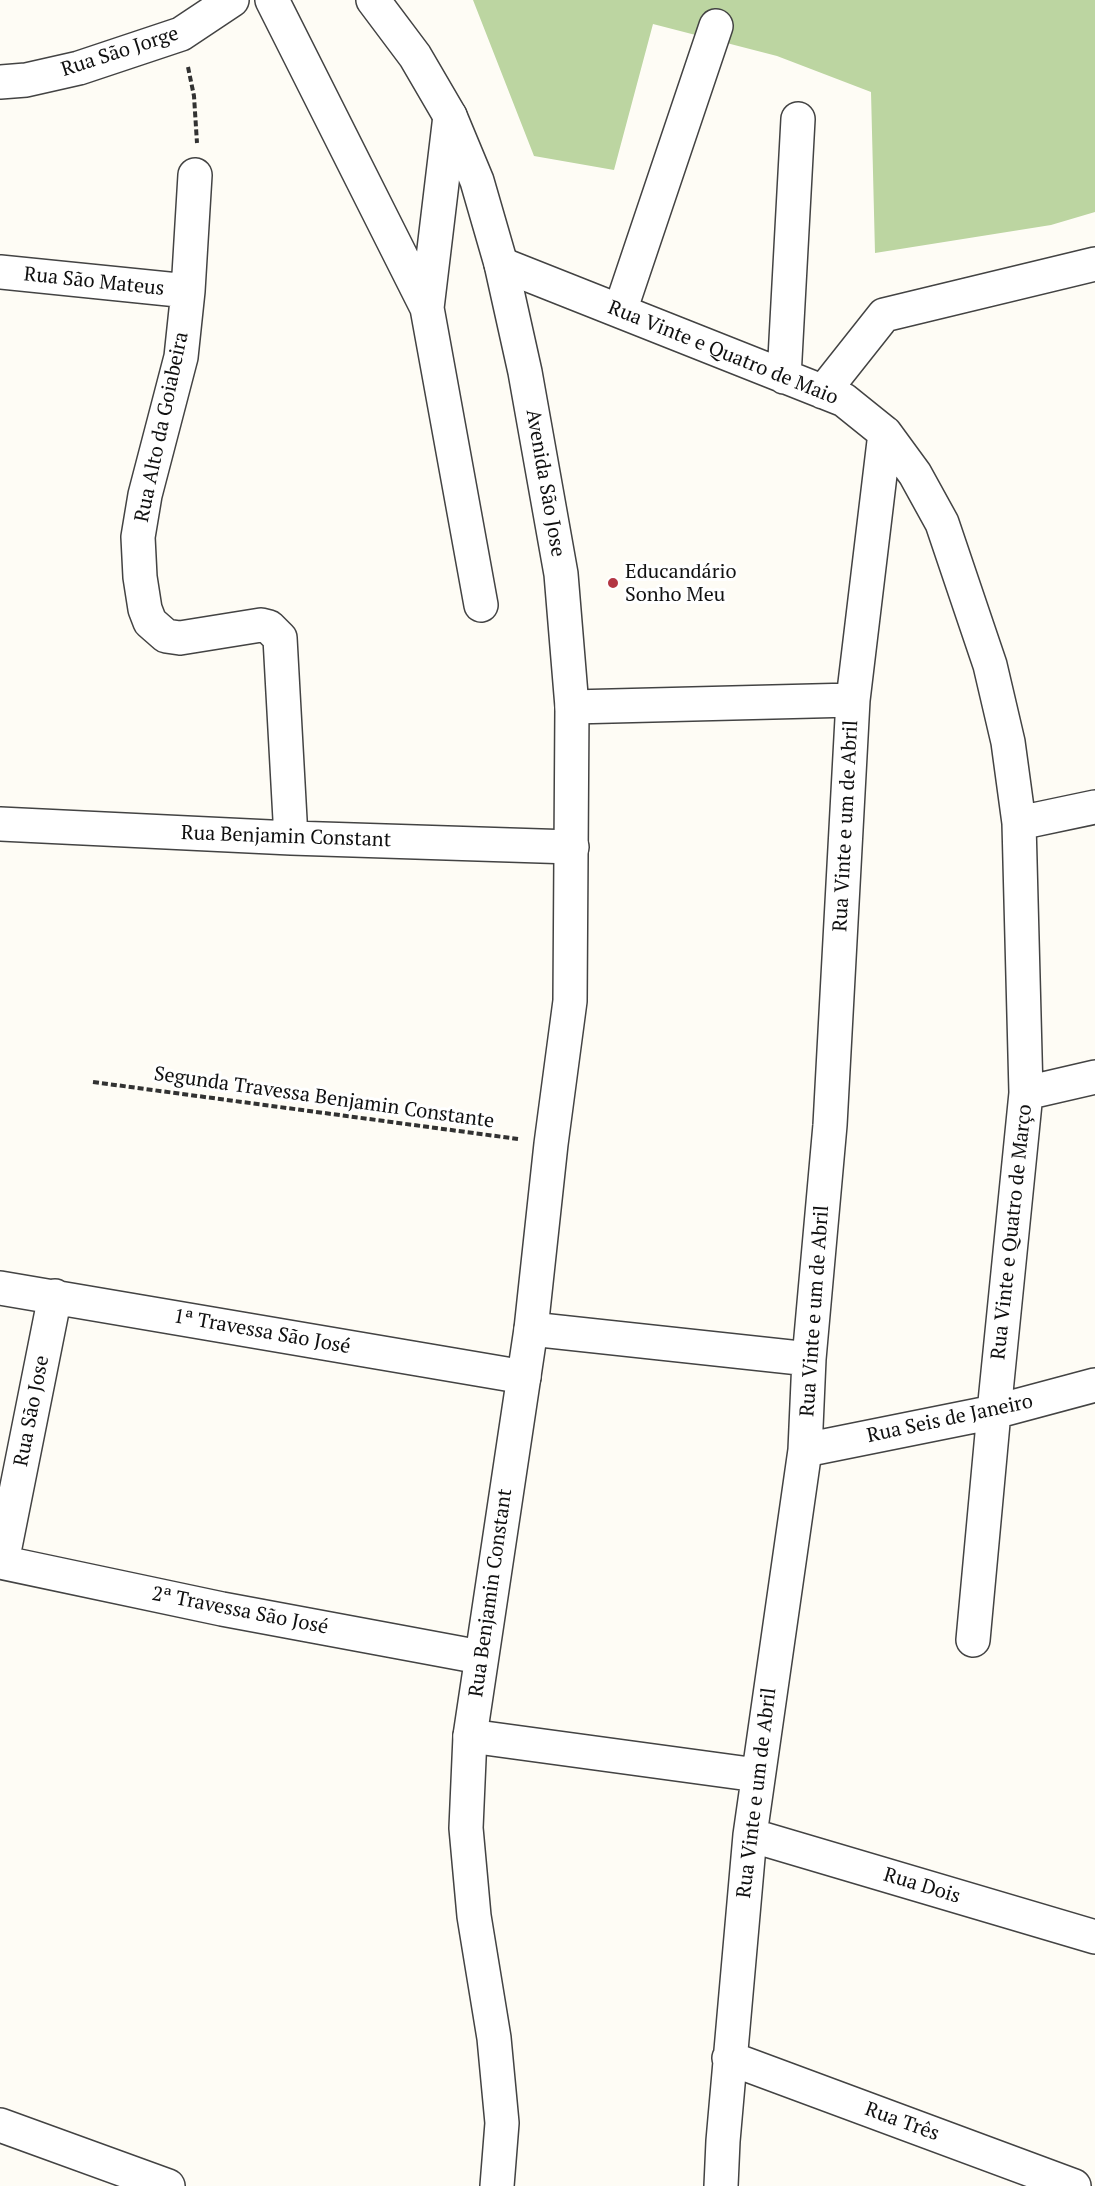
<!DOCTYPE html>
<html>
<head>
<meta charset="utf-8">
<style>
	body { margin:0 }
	canvas { display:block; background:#fefcf5 }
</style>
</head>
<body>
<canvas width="1095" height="2186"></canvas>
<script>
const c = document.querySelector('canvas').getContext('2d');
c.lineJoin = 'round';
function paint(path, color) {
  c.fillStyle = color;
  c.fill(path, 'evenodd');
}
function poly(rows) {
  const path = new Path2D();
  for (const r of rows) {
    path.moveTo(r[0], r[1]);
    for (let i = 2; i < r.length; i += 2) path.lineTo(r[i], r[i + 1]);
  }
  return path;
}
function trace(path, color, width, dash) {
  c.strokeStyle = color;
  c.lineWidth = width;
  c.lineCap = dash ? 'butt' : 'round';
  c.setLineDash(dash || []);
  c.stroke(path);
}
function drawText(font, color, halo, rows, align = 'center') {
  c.font = font + ' "PT Serif",serif';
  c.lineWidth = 6;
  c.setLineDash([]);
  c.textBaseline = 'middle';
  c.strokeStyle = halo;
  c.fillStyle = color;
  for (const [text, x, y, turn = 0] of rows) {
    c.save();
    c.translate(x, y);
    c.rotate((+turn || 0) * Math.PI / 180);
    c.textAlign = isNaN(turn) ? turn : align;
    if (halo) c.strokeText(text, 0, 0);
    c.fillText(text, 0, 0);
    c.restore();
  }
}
paint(poly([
	[473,0,1095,0,1095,212,1051,225,875,253,871,92,777,56,653,24,614,170,534,156]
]), '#bcd5a1');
const minor = poly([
	[272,0,427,308],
	[0,82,26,80,79,68,181,34,232,0],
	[450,116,427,308,481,605],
	[195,175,188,291,181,357,145,495,138,537,140,577,145,609,150,622,166,636,180,638,261,625,269,627,280,638,291,838],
	[501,264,844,400,885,433,915,474,942,523,990,665,1008,742,1019,823,1026,1093,994,1412,973,1640],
	[0,272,188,291],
	[620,311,716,26],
	[784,377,798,119],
	[823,392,884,315,1095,264],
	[572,707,853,700],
	[1019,823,1095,807],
	[0,824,291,838,572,847],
	[1026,1093,1095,1077],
	[0,1288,524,1377],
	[531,1329,809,1359],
	[805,1450,994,1412,1095,1385],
	[0,1562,222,1609,480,1657],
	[2,1562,55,1296],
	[470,1736,757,1775],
	[750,1835,1095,1937],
	[729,2058,1074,2186],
	[0,2125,168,2186],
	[721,2186,723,2141,750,1835,805,1450,809,1359,830,1125,853,700,885,433]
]);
const tertiary = poly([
	[373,0,415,56,450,116,477,181,501,264,525,372,561,574,572,707,570,1001,551,1144,531,1329,470,1736,466,1828,474,1916,494,2038,502,2123,497,2186]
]);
trace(minor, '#434343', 36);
trace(tertiary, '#434343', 36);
trace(poly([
	[188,67,194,96,197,143],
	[93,1082,518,1139]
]), '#323232', 4, [6, 3]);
trace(minor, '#fff', 33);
trace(tertiary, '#fff', 33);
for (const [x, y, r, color] of [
	[613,583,6,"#b33643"]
]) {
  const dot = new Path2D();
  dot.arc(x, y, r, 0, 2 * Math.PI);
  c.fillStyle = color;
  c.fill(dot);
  trace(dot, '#fff', 2);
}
drawText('20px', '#101010', '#fff', [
	["Rua São Jorge",120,52,-18],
	["Rua São Mateus",94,282,6],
	["Rua Vinte e Quatro de Maio",723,353,22],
	["Rua Alto da Goiabeira",162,427,-78],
	["Avenida São Jose",545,483,80],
	["Rua Vinte e um de Abril",846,826,-87],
	["Rua Benjamin Constant",286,837,2],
	["Segunda Travessa Benjamin Constante",324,1098,8],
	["Rua Vinte e Quatro de Março",1012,1232,-84],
	["Rua Vinte e um de Abril",815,1311,-86],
	["1ª Travessa São José",262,1332,10],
	["Rua São Jose",32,1411,-79],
	["Rua Seis de Janeiro",950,1419,-12],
	["Rua Benjamin Constant",491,1593,-82],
	["2ª Travessa São José",240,1611,11],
	["Rua Vinte e um de Abril",757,1793,-83],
	["Rua Dois",922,1886,17],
	["Rua Três",902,2122,20]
]);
drawText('20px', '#101010', '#fff', [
	["Educandário",625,572],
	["Sonho Meu",625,595]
], 'left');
</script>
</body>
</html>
